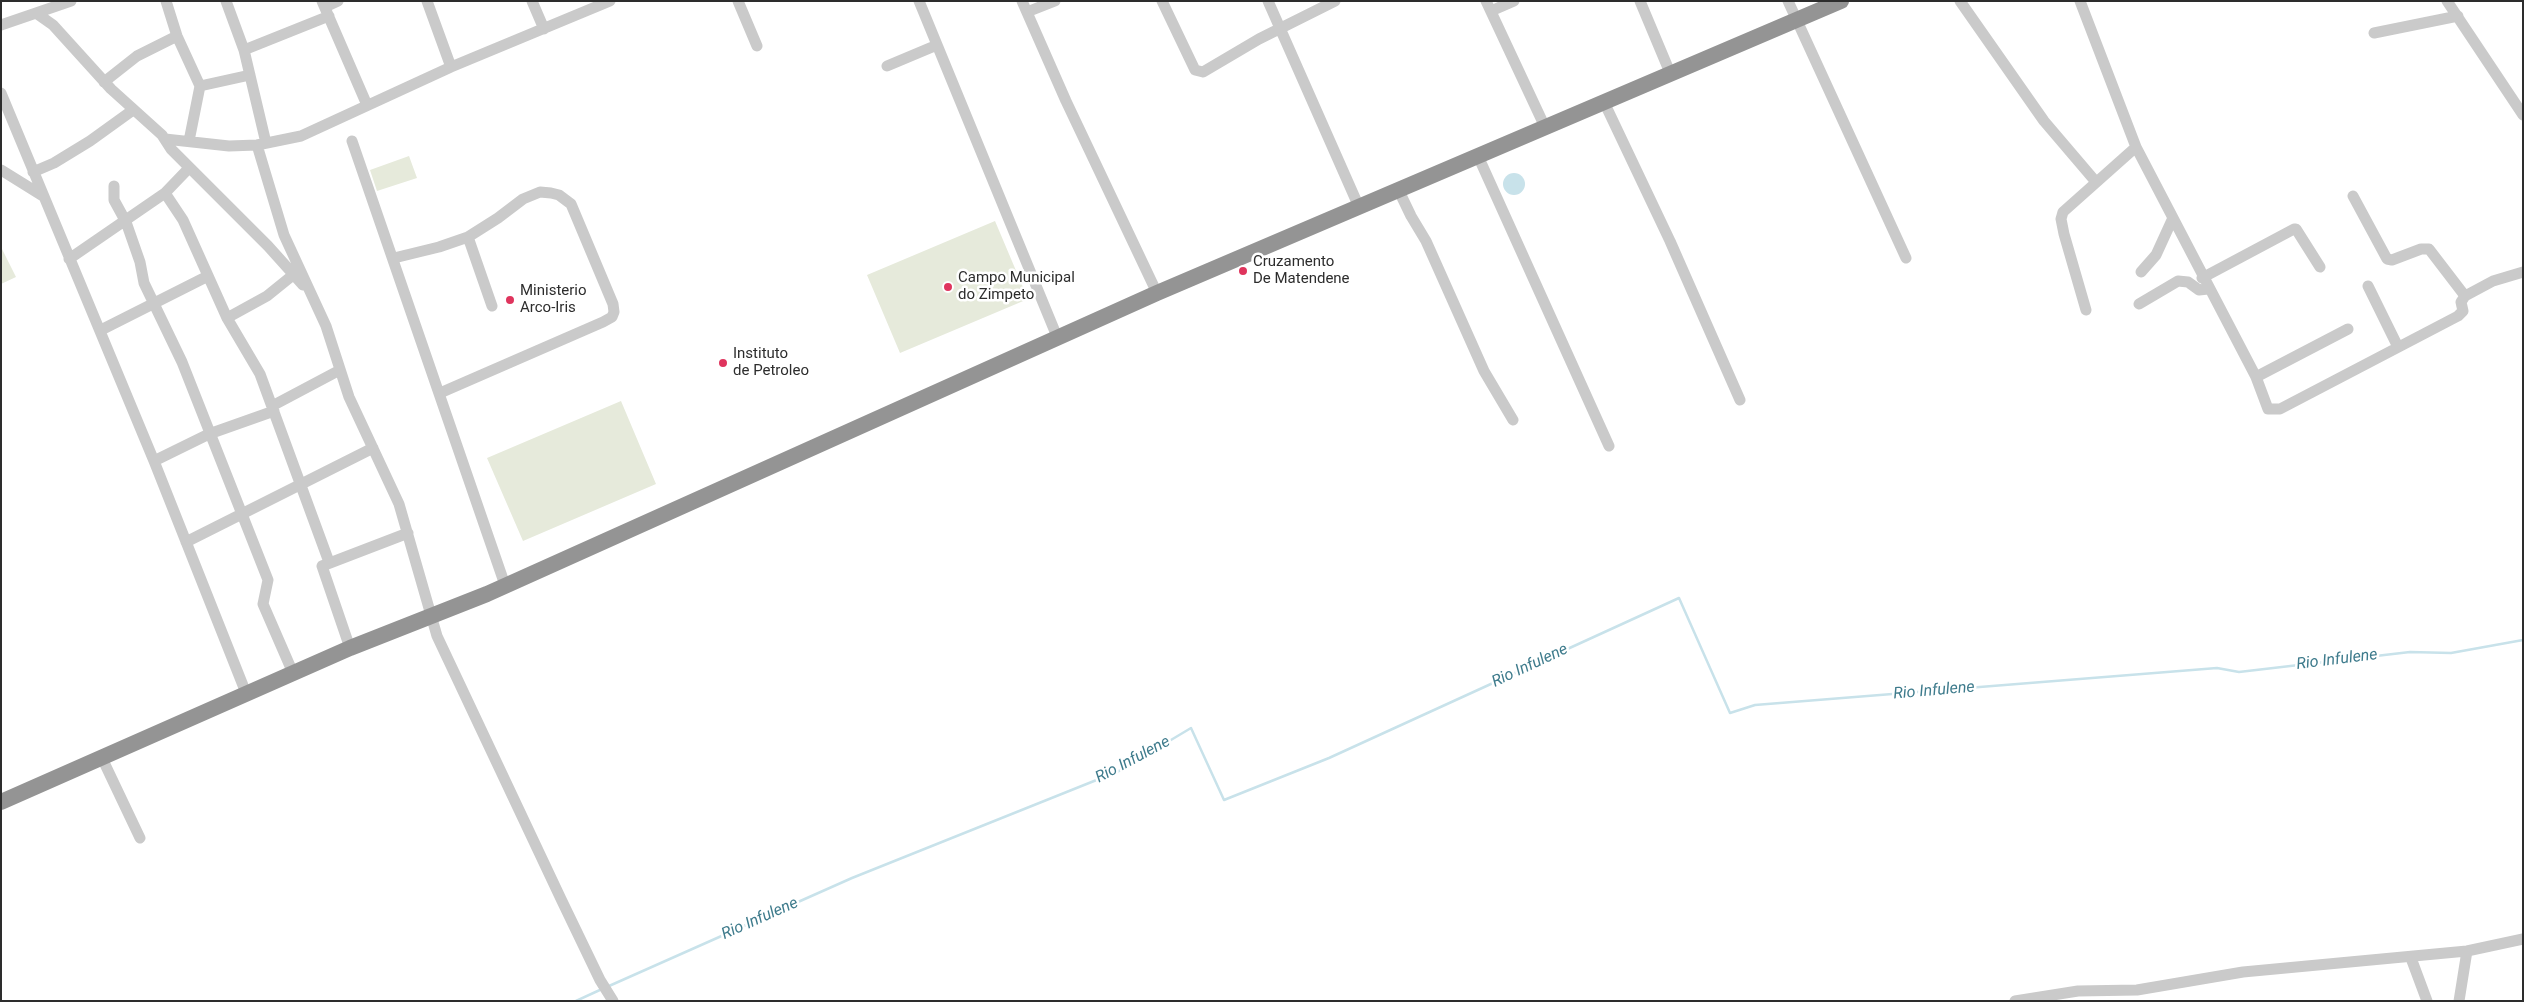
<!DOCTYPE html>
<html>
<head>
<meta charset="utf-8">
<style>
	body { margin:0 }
	#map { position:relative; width:2524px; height:1002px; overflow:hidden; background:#fff; font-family:Roboto,sans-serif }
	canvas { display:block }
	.frame { position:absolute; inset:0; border:2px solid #2d2d2d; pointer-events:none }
</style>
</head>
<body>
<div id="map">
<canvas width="2524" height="1002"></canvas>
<div class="frame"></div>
</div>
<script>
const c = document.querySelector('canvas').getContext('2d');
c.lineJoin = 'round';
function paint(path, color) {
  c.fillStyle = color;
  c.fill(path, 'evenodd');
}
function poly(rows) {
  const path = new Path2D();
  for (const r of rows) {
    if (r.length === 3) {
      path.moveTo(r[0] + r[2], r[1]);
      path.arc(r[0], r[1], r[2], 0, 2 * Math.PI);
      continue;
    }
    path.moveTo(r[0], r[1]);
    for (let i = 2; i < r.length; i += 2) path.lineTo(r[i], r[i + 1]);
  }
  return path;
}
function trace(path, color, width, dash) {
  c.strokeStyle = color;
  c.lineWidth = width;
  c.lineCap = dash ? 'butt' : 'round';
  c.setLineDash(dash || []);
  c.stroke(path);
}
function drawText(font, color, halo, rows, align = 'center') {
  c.font = font + ' Roboto,sans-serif';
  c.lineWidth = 5;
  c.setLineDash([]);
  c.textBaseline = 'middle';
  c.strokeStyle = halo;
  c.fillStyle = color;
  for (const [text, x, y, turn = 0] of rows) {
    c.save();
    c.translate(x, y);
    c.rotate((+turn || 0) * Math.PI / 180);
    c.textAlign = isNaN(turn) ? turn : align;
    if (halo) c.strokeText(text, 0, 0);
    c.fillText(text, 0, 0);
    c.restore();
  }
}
paint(poly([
	[409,156,417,178,377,191,370,170],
	[995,221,1028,299,900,353,867,275],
	[1,247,16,277,1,284],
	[621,401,656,484,523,541,487,458]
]), '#e6eadb');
paint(poly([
	[1514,184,11]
]), '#c8e2ea');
trace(poly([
	[609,986,852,878,1119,771,1191,728,1224,800,1329,758,1679,598,1730,713,1755,705,2217,668,2239,672,2410,652,2451,653,2523,640],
	[576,1001,602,989]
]), '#c8e2ea', 2.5);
trace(poly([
	[166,1,177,36,200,86],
	[226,1,244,50,266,143],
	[322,1,367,105],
	[427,1,451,67],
	[532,1,544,29],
	[738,1,757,46],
	[919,1,1058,339],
	[1022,1,1066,101,1157,293],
	[1162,1,1195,70,1203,72,1259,39,1335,1],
	[1268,1,1359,207],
	[1486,1,1545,127],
	[1640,1,1671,75],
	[1788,1,1906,258],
	[1960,1,2044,121,2096,182],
	[2080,1,2136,147,2256,377,2268,409,2280,409,2458,316,2463,311,2461,302,2465,296,2493,281,2523,272],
	[2447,1,2523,115],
	[325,7,338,1],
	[1491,11,1514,1],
	[1027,12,1055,1],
	[36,13,53,25,111,89,162,135,171,149,268,246,303,285],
	[1,25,71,1],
	[2374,33,2458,16],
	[244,50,329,16],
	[887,66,937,45],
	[104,82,137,56,177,36],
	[1,93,154,461,246,693],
	[1604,102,1670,241,1740,400],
	[165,139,229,146,257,145,301,136,451,67,610,1],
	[189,141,200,86,250,75],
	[352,141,505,585],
	[257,145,284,235,326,326,349,397,399,504,437,636,561,899,600,980,613,1001],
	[1478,156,1609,446],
	[1,170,43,196],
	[33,172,54,163,90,141,133,110],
	[114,186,114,200,126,222,140,262,144,283,182,362,268,580,263,604,293,673],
	[1399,191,1411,216,1426,241,1484,371,1513,420],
	[165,193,183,220,227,318,260,374,329,562],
	[2353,196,2387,259,2392,260,2421,249,2429,249,2465,296],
	[468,237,492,306],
	[394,258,439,247,468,237,498,218,523,199,540,192,551,193,559,195,571,204,613,304,614,312,612,317,603,322,440,393],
	[69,259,165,193,189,168],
	[2141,272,2156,255,2172,220],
	[2202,278,2294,229,2296,229,2320,267],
	[2368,286,2398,347],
	[2139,304,2178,281,2188,282,2199,290,2208,289],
	[2086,310,2064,234,2061,219,2063,212,2136,147],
	[227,318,267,296,293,275],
	[101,330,208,276],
	[2256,377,2348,329],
	[272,406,338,371],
	[154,461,209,434,274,411],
	[186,542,373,448],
	[350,648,322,566,408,533],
	[102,758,140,838],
	[2411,958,2427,1001],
	[2015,1001,2078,991,2137,990,2243,972,2467,951,2523,939],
	[2459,1001,2467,951]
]), '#cacaca', 11);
trace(poly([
	[1,802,350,648,487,594,1157,293,1841,1]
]), '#949494', 16);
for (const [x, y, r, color] of [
	[1243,271,5,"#df345d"],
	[948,287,5,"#df345d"],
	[510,300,5,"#df345d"],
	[723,363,5,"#df345d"]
]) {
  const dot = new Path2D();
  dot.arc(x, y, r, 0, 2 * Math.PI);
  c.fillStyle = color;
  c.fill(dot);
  trace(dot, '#fff', 2);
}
drawText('15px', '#2d2d2d', '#fff', [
	["Cruzamento",1253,262],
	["De Matendene",1253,279],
	["Campo Municipal",958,278],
	["do Zimpeto",958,295],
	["Ministerio",520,291],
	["Arco-Iris",520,308],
	["Instituto",733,354],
	["de Petroleo",733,371]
], 'left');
drawText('italic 16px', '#3e7b8c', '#fff', [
	["Rio Infulene",2337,660,-7],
	["Rio Infulene",1530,666,-25],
	["Rio Infulene",1934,691,-5],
	["Rio Infulene",1133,760,-28],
	["Rio Infulene",760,919,-24]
]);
</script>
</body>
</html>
